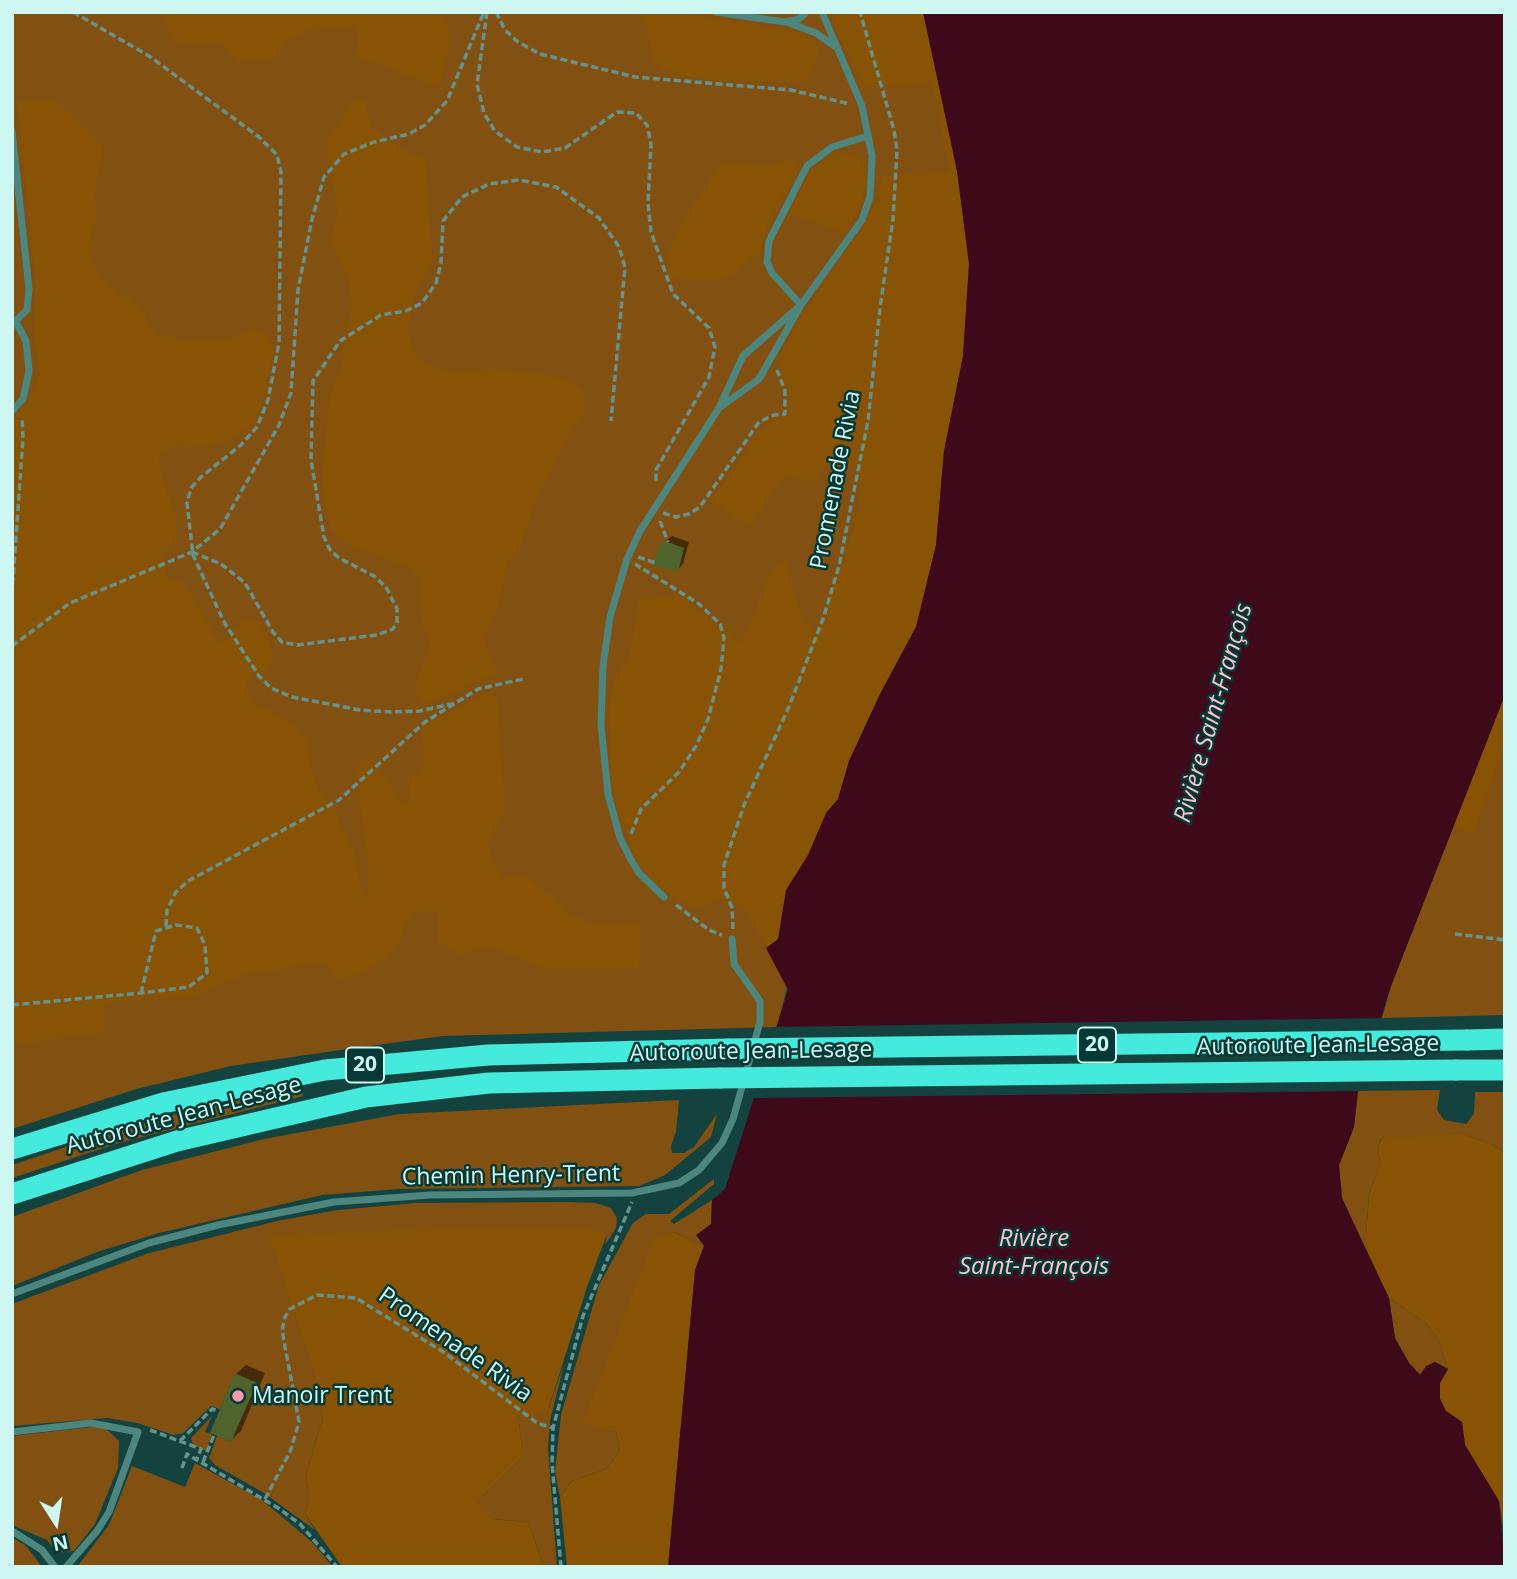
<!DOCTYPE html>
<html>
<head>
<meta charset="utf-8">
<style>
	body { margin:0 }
	#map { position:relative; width:1517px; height:1579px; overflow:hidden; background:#14433f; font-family:"Open Sans",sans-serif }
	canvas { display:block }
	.frame { position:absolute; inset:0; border:14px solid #cef7f2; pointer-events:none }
	.north { position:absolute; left:21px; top:1488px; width:70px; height:70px; -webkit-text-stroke:5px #063935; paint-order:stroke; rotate:168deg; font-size:19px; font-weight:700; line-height:28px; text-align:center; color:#cef7f2 }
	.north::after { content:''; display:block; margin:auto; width:24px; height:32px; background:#cef7f2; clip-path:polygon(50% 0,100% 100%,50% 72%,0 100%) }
</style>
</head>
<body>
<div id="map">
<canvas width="1517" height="1579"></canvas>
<div class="frame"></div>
<div class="north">N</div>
</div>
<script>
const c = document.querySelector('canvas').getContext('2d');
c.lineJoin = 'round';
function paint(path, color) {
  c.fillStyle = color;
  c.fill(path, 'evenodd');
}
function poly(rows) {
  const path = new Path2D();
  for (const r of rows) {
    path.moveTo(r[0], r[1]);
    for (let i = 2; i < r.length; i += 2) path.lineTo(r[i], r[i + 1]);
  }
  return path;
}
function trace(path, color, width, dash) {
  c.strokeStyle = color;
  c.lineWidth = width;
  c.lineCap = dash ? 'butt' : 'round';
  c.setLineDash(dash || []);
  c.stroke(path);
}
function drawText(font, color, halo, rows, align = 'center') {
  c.font = font + ' "Open Sans",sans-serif';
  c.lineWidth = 5;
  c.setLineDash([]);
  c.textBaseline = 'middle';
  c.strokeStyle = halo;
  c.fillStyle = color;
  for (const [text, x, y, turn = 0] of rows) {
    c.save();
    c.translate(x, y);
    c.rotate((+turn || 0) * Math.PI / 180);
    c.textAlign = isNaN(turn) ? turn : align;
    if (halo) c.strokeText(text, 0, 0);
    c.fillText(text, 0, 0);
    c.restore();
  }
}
paint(poly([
	[12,12,923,12,957,171,969,264,777,1027,443,1036,347,1049,231,1066,136,1089,12,1129],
	[1505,695,1505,1015,1382,1018,1391,986],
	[302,1088,303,1096,119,1143,12,1178,12,1165,96,1137,194,1109],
	[1440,1090,1437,1110,1444,1120,1466,1124,1474,1114,1475,1092,1505,1092,1505,1153,1495,1146,1461,1133,1381,1139,1378,1147,1380,1163,1369,1195,1365,1249,1342,1198,1339,1165,1354,1127,1358,1091],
	[679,1100,676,1132,671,1146,672,1153,684,1153,694,1147,717,1114,711,1137,665,1175,639,1186,398,1189,322,1195,159,1233,97,1252,12,1286,12,1217,142,1170,264,1139,400,1114],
	[714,1179,714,1184,670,1221,674,1224,712,1200,711,1224,704,1246,674,1232,584,1422,616,1432,620,1451,606,1469,572,1481,560,1497,555,1472,561,1415,599,1285,633,1223,646,1214,669,1214],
	[567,1202,595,1203,611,1208,617,1218,616,1228,605,1245,607,1234,270,1235,323,1402,323,1418,306,1474,309,1497,305,1514,315,1530,264,1493,215,1465,209,1458,217,1436,231,1442,257,1383,235,1374,220,1409,211,1406,183,1433,174,1435,137,1423,108,1418,12,1426,12,1304,17,1302,149,1253,277,1221,338,1210,416,1203],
	[1389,1298,1426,1323,1438,1339,1448,1369,1435,1362,1421,1375,1409,1363,1395,1338],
	[564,1364,550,1421,548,1448,557,1567,544,1567,528,1522,490,1519,477,1502,523,1457,518,1414,548,1410],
	[212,1416,205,1432,212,1434,206,1451,193,1445,191,1438],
	[91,1427,105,1428,119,1441,118,1468,95,1524,74,1551,57,1553,47,1540,12,1525,12,1436],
	[195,1463,262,1500,312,1542,333,1567,77,1567,109,1525,132,1466,185,1487],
	[12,1537,26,1546,42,1567,12,1567]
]), '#825111');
paint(poly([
	[162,12,437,12,447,22,450,41,439,86,356,57,359,33,352,27,307,31,286,42,273,60,237,61,222,42,196,46,172,40],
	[634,12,675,12,760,25,793,31,821,45,811,73,805,80,795,82,711,80,679,75,660,68,652,57,647,25],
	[829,12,923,12,957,171,969,264,963,356,944,451,936,545,916,627,880,694,849,761,838,799,826,813,808,855,786,890,778,939,766,948,744,907,723,899,692,908,656,885,637,862,618,811,611,777,609,704,616,677,629,659,639,598,682,596,741,643,773,568,782,562,787,565,803,622,816,630,840,572,858,511,859,481,853,461,831,458,814,482,784,477,749,526,711,501,764,426,773,419,787,416,790,411,779,361,797,324,862,228,878,198,882,176,949,172,933,83,864,87],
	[41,98,55,99,103,147,94,196,97,213,88,249,95,267,110,286,145,311,146,324,160,334,191,340,232,338,253,328,263,332,274,351,260,415,250,428,224,442,204,447,172,446,159,454,160,471,176,518,176,538,161,558,168,578,185,584,214,635,223,643,246,620,258,621,268,637,273,657,267,669,250,675,245,689,253,702,298,726,308,741,310,766,320,794,336,812,342,830,354,851,362,892,367,896,369,870,356,771,361,758,381,770,402,803,410,803,408,779,424,768,422,727,488,693,497,696,505,812,487,841,492,862,502,877,526,875,567,912,590,922,616,925,641,921,639,969,546,969,488,946,458,955,438,941,438,913,416,911,406,924,397,947,365,973,338,979,324,962,243,975,193,996,104,1002,104,1032,12,1045,12,418,28,403,37,383,39,364,34,344,35,277,17,103],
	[356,99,366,103,371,126,398,147,425,159,433,260,417,287,408,326,410,342,418,360,448,371,509,369,556,377,573,383,583,393,585,410,571,431,538,495,519,548,507,562,499,604,484,639,498,673,427,704,417,700,415,683,430,646,420,613,420,581,412,568,351,546,331,530,323,501,322,468,330,396,341,365,352,306,349,281,330,240,338,211,326,143],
	[846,153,858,157,865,168,866,181,862,200,845,233,786,212,813,168,833,154],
	[787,158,799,164,767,225,760,254,723,280,679,280,669,277,666,255,687,215,723,161,770,167],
	[1505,695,1505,740,1473,834,1453,828],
	[1461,1133,1495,1146,1505,1153,1505,1539,1499,1501,1465,1445,1462,1422,1446,1411,1440,1399,1440,1383,1448,1369,1438,1339,1426,1323,1389,1298,1365,1249,1369,1195,1380,1163,1378,1147,1382,1138],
	[440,1229,586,1229,607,1234,587,1287,548,1410,534,1417,518,1414,523,1457,477,1502,491,1519,528,1522,544,1567,342,1567,305,1514,309,1497,306,1474,323,1418,323,1402,269,1235],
	[674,1232,704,1246,695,1270,668,1567,567,1567,560,1497,572,1481,606,1469,620,1451,616,1432,583,1423,653,1240]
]), '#885304');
paint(poly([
	[923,12,1505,12,1505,695,1391,986,1358,1091,1354,1127,1339,1165,1342,1198,1389,1298,1395,1338,1409,1363,1420,1375,1426,1366,1435,1362,1448,1369,1440,1383,1440,1399,1446,1411,1462,1422,1465,1445,1499,1501,1505,1567,668,1567,695,1270,704,1246,696,1235,711,1224,712,1200,725,1189,788,990,766,948,778,939,786,890,808,855,826,813,838,799,849,761,880,694,916,627,936,545,944,451,963,356,969,264,957,171]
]), '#3e0a1a');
paint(poly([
	[1386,1018,1361,1091,750,1098,773,1027]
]), '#14433f');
paint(poly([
	[672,536,689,542,683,564,677,570,662,544],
	[246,1365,265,1373,241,1431,231,1440,236,1374]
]), '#0007');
paint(poly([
	[665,541,684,548,678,572,655,566,653,563,661,543],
	[235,1373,257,1383,231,1442,210,1433]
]), '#4f642c');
trace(poly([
	[73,12,149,56,259,137,277,155,281,172,279,343,268,400,257,427,241,445,201,477,191,488,187,503,193,555,224,622,259,676,271,688,292,697,360,710,391,712,420,711,456,703],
	[487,12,477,84,484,113,495,131,517,147,542,152,565,148,617,112,636,113,647,125,651,144,648,203,651,232,673,294,709,328,715,347,709,377,656,470,656,483],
	[496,12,505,30,518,42,540,54,635,77,791,90,850,104],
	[663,513,676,517,689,514,700,507,759,422,774,415,785,414,785,391,777,370],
	[660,521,668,542],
	[192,552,221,564,245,583,273,632,282,642,297,645,377,635,393,629,397,622,397,609,386,587,374,576,339,558,330,550,324,537,311,460,313,381,340,341,381,315,406,311,422,303,436,283,441,263,443,221,462,197,489,184,519,180,556,187,599,218,619,247,625,267,611,421],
	[638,557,656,563],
	[12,595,23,438,22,417],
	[12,646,70,603,192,552,220,529,279,425,291,393,298,290,312,219,324,177,344,154,374,142,409,134,425,125,447,101,484,12],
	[631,834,641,809,679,772,696,746,708,719,721,669,724,638,720,624,699,604,635,564],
	[676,905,709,930,722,935],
	[166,926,167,910,176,892,188,881,339,800,425,722,478,689,523,679],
	[733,929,732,908,724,888,724,865,744,805,788,709,823,619,839,566,868,421,880,308,893,219,897,150,894,130,860,12],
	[1455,934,1505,940],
	[12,1005,141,993,189,987,207,973,205,945,197,928,176,925,156,931,141,993],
	[150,1430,201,1449,197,1459],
	[180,1441,212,1409,219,1411],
	[203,1462,214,1435],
	[182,1468,187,1454,278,1508,300,1524,337,1567],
	[265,1499,290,1452,299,1422,282,1330,285,1317,290,1309,317,1295,356,1298,445,1353,537,1423,553,1428],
	[561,1567,552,1463,553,1428,583,1316,632,1202]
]), '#66928e', 3.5, [7, 3.5]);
trace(poly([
	[716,12,785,22,799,19,806,12],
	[789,23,816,33,834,46],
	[12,131,29,289,27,310,12,324],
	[801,305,772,273,767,262,769,241,807,166,832,147,868,136],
	[719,408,759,379,801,305,862,220,870,197,872,156,862,106,822,12],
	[12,411,23,399,29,371,26,341,16,322],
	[664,897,639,873,630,858,620,838,608,794,601,725,603,666,610,617,627,559,640,531,719,408,743,356,801,305],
	[12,1294,149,1243,218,1225,334,1202,430,1195,632,1193,679,1183,699,1170,722,1143,733,1119,760,1022,760,1001,734,964,732,939],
	[12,1432,91,1423,138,1432,109,1512,97,1531,66,1567],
	[12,1531,42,1550,55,1567]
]), '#4d857f', 7);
trace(poly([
	[1467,1040,1505,1039],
	[1456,1070,1505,1070],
	[12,1149,163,1103,325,1070,488,1055,728,1049],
	[12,1194,177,1141,366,1097,489,1083,720,1078]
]), '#44eadc', 21);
trace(poly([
	[728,1049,1467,1040],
	[720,1078,1456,1070]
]), '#44eadc', 21);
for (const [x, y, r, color] of [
	[238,1396,7,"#f39aac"]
]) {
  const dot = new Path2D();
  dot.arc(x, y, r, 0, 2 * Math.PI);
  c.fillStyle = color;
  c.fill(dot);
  trace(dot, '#063935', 2.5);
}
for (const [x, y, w] of [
	[1097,1045,38],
	[365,1065,38]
]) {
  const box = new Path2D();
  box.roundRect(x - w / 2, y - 17.5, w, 35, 5);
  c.fillStyle = '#063935';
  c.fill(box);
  trace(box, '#cef7f2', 2);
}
drawText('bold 21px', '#cef7f2', null, [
	["20",1097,1045],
	["20",365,1065]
]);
drawText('23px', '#cef7f2', '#063935', [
	["Promenade Rivia",836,480,-79],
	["Autoroute Jean-Lesage",1318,1046,-1],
	["Autoroute Jean-Lesage",751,1052,-1],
	["Autoroute Jean-Lesage",184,1116,-15],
	["Chemin Henry-Trent",511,1176,-1],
	["Promenade Rivia",455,1345,35]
]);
drawText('23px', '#cef7f2', '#063935', [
	["Manoir Trent",252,1396]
], 'left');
drawText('italic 24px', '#fcc3cd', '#063935', [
	["Rivière Saint-François",1214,713,-74],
	["Rivière",1034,1239],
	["Saint-François",1034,1267]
]);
</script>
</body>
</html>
